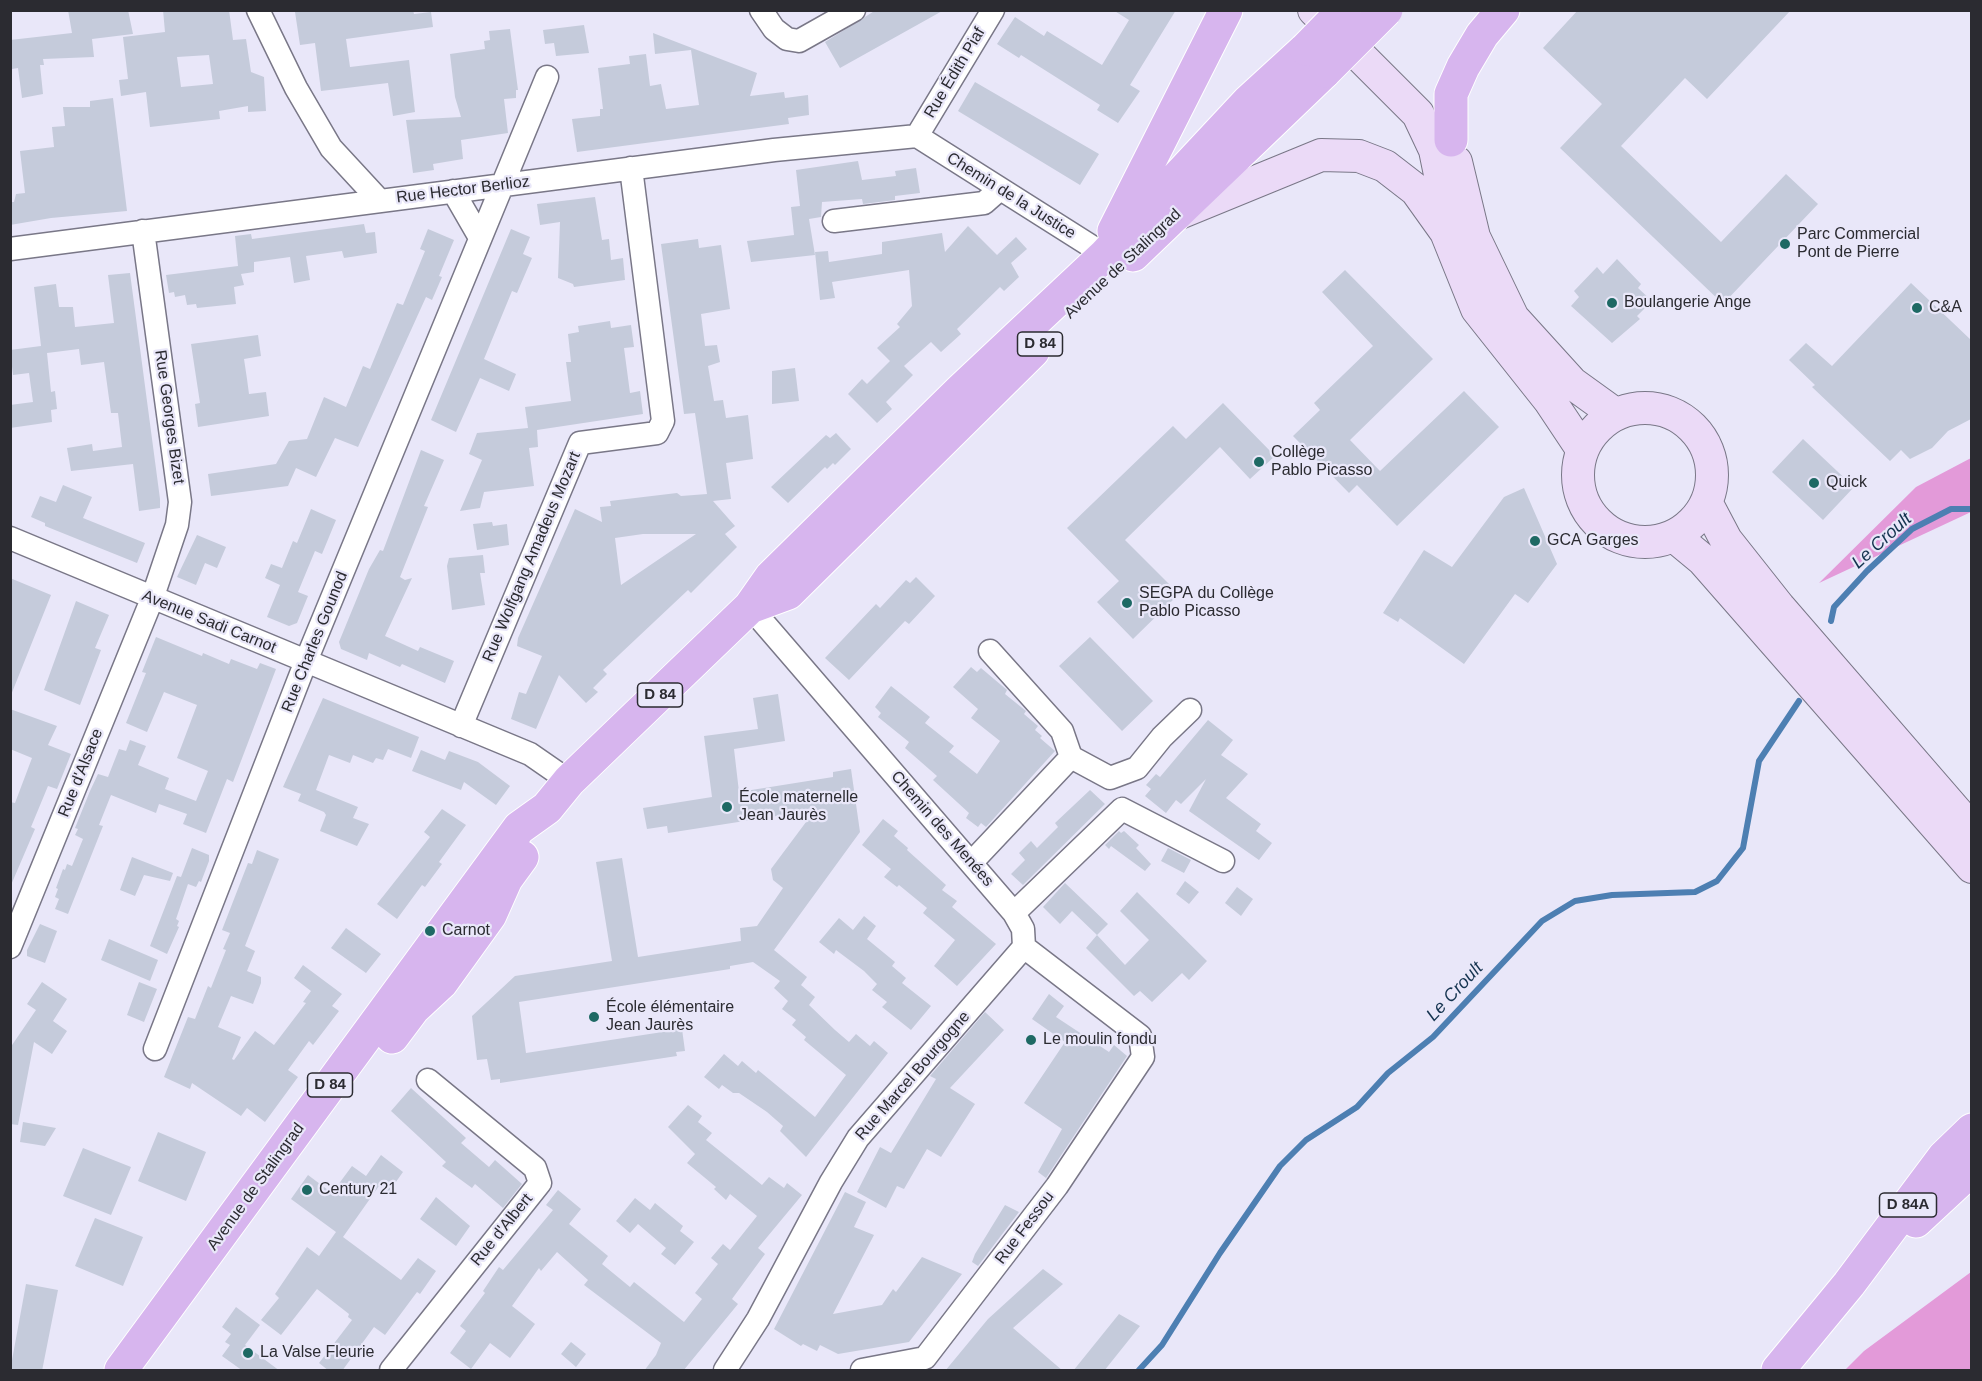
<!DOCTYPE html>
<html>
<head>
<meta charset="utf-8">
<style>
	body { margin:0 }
	#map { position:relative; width:1982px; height:1381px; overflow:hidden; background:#e9e7f9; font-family:Arial,sans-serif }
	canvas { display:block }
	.frame { position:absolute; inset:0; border:12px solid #2b2b31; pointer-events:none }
</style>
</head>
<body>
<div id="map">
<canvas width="1982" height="1381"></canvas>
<div class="frame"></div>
</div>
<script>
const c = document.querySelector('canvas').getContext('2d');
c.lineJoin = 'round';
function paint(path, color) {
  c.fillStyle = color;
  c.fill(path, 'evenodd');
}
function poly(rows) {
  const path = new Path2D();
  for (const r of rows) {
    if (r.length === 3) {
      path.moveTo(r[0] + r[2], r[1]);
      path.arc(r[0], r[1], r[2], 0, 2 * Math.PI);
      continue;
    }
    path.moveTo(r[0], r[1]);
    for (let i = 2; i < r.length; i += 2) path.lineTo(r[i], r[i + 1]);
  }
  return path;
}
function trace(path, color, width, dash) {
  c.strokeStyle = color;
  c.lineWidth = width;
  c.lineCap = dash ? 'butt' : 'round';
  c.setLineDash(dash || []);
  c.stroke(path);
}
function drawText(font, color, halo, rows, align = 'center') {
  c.font = font + ' Arial,sans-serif';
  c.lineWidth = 4.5;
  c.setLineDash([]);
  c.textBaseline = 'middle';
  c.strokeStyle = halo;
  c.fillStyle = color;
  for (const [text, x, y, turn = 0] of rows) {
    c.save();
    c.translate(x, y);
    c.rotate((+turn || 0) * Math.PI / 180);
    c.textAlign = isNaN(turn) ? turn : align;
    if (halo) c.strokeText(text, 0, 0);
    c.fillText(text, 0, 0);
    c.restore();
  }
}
paint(poly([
	[1971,458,1971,512,1819,583,1916,487],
	[1971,1272,1971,1370,1845,1370,1864,1351]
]), '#e39ad9');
trace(poly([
	[1831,621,1834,607,1867,571,1912,529,1951,509,1972,509],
	[1139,1370,1162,1345,1220,1253,1280,1166,1306,1140,1357,1107,1388,1073,1433,1037,1542,921,1575,901,1612,895,1695,892,1717,881,1743,848,1759,761,1799,701]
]), '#4d7fb2', 6);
paint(poly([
	[68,10,128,10,133,34,92,39,94,57,43,59,44,65,40,65,43,94,22,98,18,68,12,69,10,65,10,40,72,33],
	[163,10,229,10,233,40,246,39,251,72,264,77,266,111,248,112,248,106,219,111,220,119,150,127,146,92,121,96,119,80,128,79,123,37,165,32],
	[209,55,213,84,181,87,177,57],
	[311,10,413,10,414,14,431,12,433,27,346,39,350,67,409,60,415,112,393,116,388,83,321,91,315,43,300,45,295,12],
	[876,10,944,10,840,68,825,42],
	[1113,10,1176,10,1130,85,1140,91,1118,123,1097,110,1100,105,1021,55,1019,58,997,44,1015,17,1044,36,1047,31,1102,65,1129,20],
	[1578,10,1791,10,1707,99,1685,78,1621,146,1721,242,1786,174,1818,204,1723,304,1560,148,1602,104,1543,48],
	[584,25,589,53,556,56,554,43,545,44,543,30],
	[510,29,518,90,516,90,516,98,504,99,508,133,461,140,463,159,433,164,434,170,413,173,406,120,461,117,455,97,450,54,485,49,484,41,490,40,489,31],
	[653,33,757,73,750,96,784,92,785,98,808,95,809,115,788,118,789,124,577,152,572,119,600,116,600,109,603,109,598,68,630,64,629,56,646,54,650,86,661,84,666,109,699,105,691,50,655,54],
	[975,82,1099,154,1080,185,958,111],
	[113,98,127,211,51,218,10,225,10,202,14,202,16,194,25,193,20,151,54,147,52,127,65,126,63,107,90,107,90,101],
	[858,161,862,180,896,176,895,171,916,168,920,193,895,196,895,200,863,204,862,199,822,202,821,217,809,219,815,255,751,262,747,241,794,235,791,207,800,206,796,170],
	[595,197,602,240,609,239,611,260,623,258,625,280,574,287,573,284,558,278,560,222,540,225,537,204],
	[364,224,366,233,375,232,377,253,344,258,342,251,306,256,310,280,294,283,290,257,254,262,254,272,241,274,244,285,234,287,236,304,197,308,196,304,187,305,185,295,175,297,174,292,169,293,166,275,238,266,235,236,251,234,252,239],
	[968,226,997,255,1016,237,1027,249,1011,263,1019,277,1004,291,1000,287,957,329,961,334,941,352,931,342,904,366,913,375,886,402,892,409,877,423,848,394,862,379,867,384,890,361,877,348,900,327,897,324,912,306,909,270,832,282,835,298,820,300,815,252,828,251,829,262,882,254,882,242,942,233,945,252],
	[428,229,454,240,439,276,442,277,432,300,426,297,358,447,335,438,316,477,296,468,288,486,211,496,208,474,276,464,289,441,307,439,324,397,346,407,363,366,370,369,397,303,403,305,425,251,420,249],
	[511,229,530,237,523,254,532,258,517,293,512,291,484,359,516,374,509,391,480,378,456,432,431,420],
	[698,239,699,248,721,245,730,309,701,314,705,346,717,345,720,362,708,366,714,401,723,400,726,418,748,415,753,459,726,463,731,499,713,501,735,526,725,534,737,547,691,593,688,590,603,670,607,674,593,688,598,692,586,703,559,675,536,729,511,719,519,692,526,694,542,656,517,646,518,638,575,509,602,522,600,507,611,506,610,501,677,493,681,496,707,494,695,413,684,414,661,244],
	[643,534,696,534,621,585,615,538],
	[1617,259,1641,284,1638,288,1652,301,1637,316,1640,319,1612,343,1571,306,1579,297,1574,291,1597,267,1603,274],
	[1345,270,1433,359,1350,440,1380,471,1464,391,1499,427,1397,526,1357,485,1349,493,1293,436,1320,410,1314,403,1373,346,1322,292],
	[130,273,160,499,160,508,139,511,133,464,71,471,67,448,92,444,93,451,122,447,118,413,111,413,104,362,81,365,79,349,47,353,51,392,55,391,57,409,51,410,52,422,10,428,10,405,33,402,29,373,13,375,10,350,41,346,34,287,56,284,59,307,73,307,75,327,114,323,108,275],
	[1911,283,1971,340,1971,419,1948,431,1932,448,1910,459,1901,450,1890,461,1812,387,1815,385,1789,360,1806,343,1832,366],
	[610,321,611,328,631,325,634,347,624,348,630,393,640,391,643,414,537,430,538,447,529,448,534,486,484,492,480,508,460,511,482,460,469,454,477,433,528,428,525,407,571,401,566,362,571,362,568,334,579,332,578,326],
	[258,335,261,356,244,359,247,379,249,394,266,392,269,416,198,427,195,404,200,403,191,344],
	[795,368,799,401,772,404,772,371],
	[1223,403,1275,456,1250,479,1220,447,1125,540,1179,594,1133,639,1097,602,1119,581,1067,528,1173,426,1186,439],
	[836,433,851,449,835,465,833,463,827,469,825,467,788,503,771,487,826,435,830,438],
	[1803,439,1854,487,1823,520,1772,472],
	[421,450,444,460,424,506,428,507,400,577,405,580,412,578,385,636,418,651,420,647,454,661,445,683,402,664,400,667,369,653,367,660,341,649,339,642,369,569,380,550,383,551],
	[63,485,92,497,83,518,145,543,137,563,45,526,45,523,31,517,40,496,56,502],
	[1524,488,1557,564,1528,603,1515,594,1464,664,1400,618,1398,622,1383,613,1424,550,1452,567,1504,497],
	[311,509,336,520,322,554,315,551,298,592,308,596,297,623,289,626,267,617,280,585,265,578,271,564,282,568,293,541,297,543],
	[492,522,493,526,507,524,509,545,477,550,473,524],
	[197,535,226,547,217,568,205,563,196,585,177,577],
	[483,555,485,573,480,573,485,605,452,610,447,566,449,558],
	[916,577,935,596,909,624,905,621,849,680,825,658,876,604,880,608,906,580,910,583],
	[10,578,51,595,11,695,10,695],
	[76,601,109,615,95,648,101,650,80,705,44,690],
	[156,637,202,656,203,653,229,664,231,659,257,669,260,663,276,669,233,782,227,779,206,833,183,824,187,814,159,804,156,813,111,795,99,825,103,826,68,914,55,909,59,899,55,897,58,889,56,888,63,869,65,870,67,864,72,866,83,839,75,835,78,829,75,828,90,791,98,774,108,777,119,749,126,751,130,740,146,746,138,765,169,778,165,789,196,801,208,771,177,758,197,705,164,692,147,732,126,723,146,673,142,672],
	[1090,637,1153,701,1122,731,1059,666],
	[971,667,977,672,981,668,1007,690,1005,694,1026,711,1024,714,1038,726,1035,730,1042,736,1040,738,1055,751,986,827,981,823,978,827,966,818,969,813,933,780,937,776,905,748,909,742,878,717,881,713,875,707,891,686,930,717,925,723,954,746,949,752,977,774,1000,741,971,718,978,709,953,687],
	[778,694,785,741,734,749,739,792,833,777,833,772,851,769,860,832,774,950,807,977,801,985,815,997,809,1005,835,1030,849,1042,856,1034,870,1046,874,1041,888,1053,806,1157,780,1131,783,1126,767,1112,739,1093,733,1093,722,1085,719,1089,704,1077,724,1054,738,1066,742,1061,756,1073,758,1070,815,1117,846,1075,804,1040,806,1037,792,1025,796,1020,782,1009,788,1001,774,988,780,981,753,962,730,966,730,969,519,1002,526,1053,682,1029,685,1051,676,1052,677,1056,500,1083,500,1079,491,1080,487,1059,477,1060,472,1016,515,976,612,961,596,862,622,858,638,957,741,941,740,928,757,926,783,888,773,880,771,869,815,810,668,833,667,826,647,829,643,808,712,797,704,736,758,729,753,698],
	[323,698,419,737,411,758,388,749,383,760,376,758,373,763,353,755,350,763,329,755,316,790,358,807,353,818,369,824,357,846,320,831,326,815,324,812,298,801,301,794,283,787],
	[10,709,57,726,48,745,71,754,57,789,48,786,31,827,35,829,11,885,10,802,15,803,32,758,10,749],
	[1208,720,1233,740,1221,755,1248,774,1226,798,1261,824,1256,831,1272,843,1259,860,1189,811,1206,779,1181,804,1176,800,1166,813,1145,796,1151,789,1146,785,1156,774,1160,777],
	[421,750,445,760,449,751,478,762,510,786,496,805,464,782,461,790,412,771],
	[1090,790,1105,804,1023,885,1011,874,1025,860,1019,853,1031,841,1037,848,1058,827,1055,823],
	[442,809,466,825,439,862,442,864,425,887,422,885,397,919,377,904,430,837,424,832],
	[883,819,898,831,894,836,908,848,907,850,946,885,942,890,957,901,952,907,996,944,957,986,934,966,955,940,923,913,927,908,899,885,897,887,884,877,891,869,862,845],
	[1119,831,1121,833,1124,831,1139,845,1136,848,1151,864,1145,871,1111,846,1109,849,1105,845],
	[192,848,209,855,209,861,201,882,199,881,196,887,188,884,176,919,179,921,177,926,179,927,167,954,150,946,177,876,181,877],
	[1168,848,1191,860,1184,873,1161,861],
	[257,850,279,859,245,946,255,951,247,971,261,977,261,983,253,1004,231,996,218,1027,241,1037,232,1059,234,1060,255,1031,274,1045,306,1003,303,1002,311,991,294,978,303,965,342,994,332,1006,339,1011,313,1045,309,1041,288,1070,298,1077,265,1122,247,1108,241,1116,192,1083,190,1089,164,1077,188,1017,195,1019,208,986,211,988,226,950,223,949,230,933,222,930,248,863,252,864],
	[132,857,173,873,170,881,144,875,135,896,120,890],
	[1185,881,1199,892,1189,904,1176,894],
	[1065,883,1108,924,1097,935,1072,911,1060,924,1043,907],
	[1237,887,1253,899,1241,916,1225,903],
	[1137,892,1207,961,1189,980,1182,973,1152,1002,1140,991,1134,996,1086,948,1097,935,1125,965,1149,940,1120,911],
	[864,916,876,926,867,939,895,962,892,966,906,978,902,983,931,1006,911,1030,882,1007,887,1002,872,990,877,984,864,971,836,950,834,954,819,942,839,918,853,930],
	[40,924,57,931,45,963,27,956,27,950],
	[346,928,381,954,366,973,331,948],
	[109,939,158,960,150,981,101,960],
	[42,982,67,999,53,1021,67,1031,52,1054,34,1042,18,1125,10,1124,10,1048,36,1010,27,1004],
	[139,982,157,989,144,1022,127,1015],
	[1049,994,1064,1006,1056,1017,1109,1052,1114,1045,1127,1056,1046,1178,1038,1172,1062,1129,1024,1103,1065,1042,1032,1019],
	[985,1012,1004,1030,950,1088,975,1104,941,1157,927,1149,904,1189,897,1186,886,1208,857,1192,880,1147,891,1153,936,1079,930,1076],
	[411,1088,466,1138,461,1143,489,1167,495,1160,522,1184,503,1208,475,1184,472,1188,442,1166,446,1162,391,1111],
	[688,1105,702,1116,698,1122,712,1133,706,1140,762,1185,769,1177,784,1188,787,1183,802,1195,758,1248,765,1254,732,1299,738,1304,683,1371,644,1371,656,1355,661,1343,584,1285,588,1280,557,1252,541,1271,539,1268,512,1306,535,1324,510,1358,490,1343,471,1369,450,1353,466,1331,460,1326,485,1293,483,1291,499,1267,503,1270,553,1210,546,1205,558,1190,581,1209,569,1224,608,1256,602,1264,630,1287,634,1282,684,1322,702,1299,695,1293,718,1264,711,1258,723,1244,730,1250,757,1216,730,1194,726,1200,714,1189,716,1187,687,1163,695,1154,668,1127],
	[23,1122,56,1128,45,1146,20,1142],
	[158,1132,206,1152,186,1201,138,1181],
	[83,1148,131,1167,111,1215,63,1196],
	[381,1155,403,1172,388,1193,379,1186,343,1237,401,1280,418,1258,436,1271,420,1294,417,1292,385,1335,374,1327,342,1371,329,1371,319,1363,352,1320,348,1317,349,1314,317,1289,281,1335,261,1320,279,1298,275,1294,307,1247,319,1256,336,1232,291,1199,308,1175,332,1193,352,1166,366,1176],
	[845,1192,866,1202,854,1227,874,1235,833,1314,882,1305,893,1289,896,1292,922,1257,962,1274,909,1342,838,1354,820,1345,817,1351,803,1344,801,1346,774,1329],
	[436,1197,470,1226,456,1246,420,1219],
	[635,1198,650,1210,655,1203,683,1226,680,1231,694,1242,675,1265,661,1254,666,1248,638,1224,630,1233,616,1221],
	[1005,1205,1019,1212,978,1266,972,1262,975,1254],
	[95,1218,143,1237,123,1286,75,1266],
	[1043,1269,1063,1284,1013,1328,1063,1371,945,1371,988,1319],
	[26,1284,58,1290,42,1371,10,1371],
	[236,1307,260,1325,245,1345,280,1371,243,1371,222,1356,230,1345,225,1342,231,1334,222,1327],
	[1119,1314,1140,1326,1104,1371,1073,1371],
	[571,1342,586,1354,576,1367,561,1354]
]), '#c5cbdb');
const street = poly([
	[258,10,296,88,331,148,380,201],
	[761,10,774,29,787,39,799,41,854,10],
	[917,136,1105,255],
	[917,136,993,10],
	[453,191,479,236],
	[834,221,984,203,1000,189],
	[10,249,774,150,917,136],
	[10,538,530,754,569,781],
	[750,607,1014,913,1023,929,1024,947],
	[990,651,1062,731,1071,757],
	[461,726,580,443,657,433,663,421,631,168],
	[972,862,1071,757,1110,778,1137,768,1162,737,1190,710],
	[1014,913,1122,809,1223,861],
	[10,947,152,599,177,525,180,502,143,231],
	[155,1049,306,661,547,77],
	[391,1370,540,1183,535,1168,428,1080],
	[725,1370,758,1319,831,1182,858,1138,1024,947],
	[862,1370,925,1358,1057,1186,1143,1057,1140,1036,1024,947]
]);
const secondary = poly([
	[1314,10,1418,114,1435,150,1443,189,1446,232,1477,309,1550,401,1582,449],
	[1456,162,1474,237,1513,318,1572,383,1615,414],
	[1177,214,1321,155,1359,156,1385,166,1416,190,1446,232],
	[1645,475,67],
	[1707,504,1726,540,1779,607,1972,830],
	[1674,536,1703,560,1972,867]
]);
const primary = poly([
	[1451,140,1451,94,1463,67,1482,35,1503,10],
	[1114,231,1226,10],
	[1133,255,1325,71],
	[750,607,788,593,1033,351],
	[392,1037,413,1009,441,983,490,915,506,879,522,857],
	[1916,1221,1972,1169],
	[121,1370,519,828,547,808,569,781,750,607,771,577,961,390,1105,255,1248,102,1306,49],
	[1778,1370,1849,1284,1944,1157,1972,1130]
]);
trace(street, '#797787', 25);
trace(secondary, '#797787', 34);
trace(primary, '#fff', 35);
trace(street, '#fff', 22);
trace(secondary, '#ebdaf7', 32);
trace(primary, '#d7b5ee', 33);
const primaryBridge = poly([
	[1306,49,1344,10],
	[1325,71,1386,10]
]);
trace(primaryBridge, '#fff', 35, []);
trace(primaryBridge, '#d7b5ee', 33);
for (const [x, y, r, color] of [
	[1785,244,6,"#1e6964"],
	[1612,303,6,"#1e6964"],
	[1917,308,6,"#1e6964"],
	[1259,462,6,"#1e6964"],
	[1814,483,6,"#1e6964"],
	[1535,541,6,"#1e6964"],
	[1127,603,6,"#1e6964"],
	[727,807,6,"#1e6964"],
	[430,931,6,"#1e6964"],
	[594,1017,6,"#1e6964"],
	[1031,1040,6,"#1e6964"],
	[307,1190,6,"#1e6964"],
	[248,1353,6,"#1e6964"]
]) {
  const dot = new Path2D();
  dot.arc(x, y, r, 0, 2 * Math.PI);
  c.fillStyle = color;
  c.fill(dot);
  trace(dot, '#e9e7f9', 2);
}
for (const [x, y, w] of [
	[1040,344,45],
	[660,695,45],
	[330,1085,45],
	[1908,1205,57]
]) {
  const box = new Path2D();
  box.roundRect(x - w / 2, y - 12, w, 24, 4.5);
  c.fillStyle = '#e9e7f9';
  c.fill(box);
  trace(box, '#2b2b31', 1.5);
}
drawText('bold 15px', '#2b2b31', null, [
	["D 84",1040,344],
	["D 84",660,695],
	["D 84",330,1085],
	["D 84A",1908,1205]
]);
drawText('16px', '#2b2b31', '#e9e7f9', [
	["Rue Édith Piaf",955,73,-59],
	["Rue Hector Berlioz",463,190,-7],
	["Chemin de la Justice",1011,196,32],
	["Avenue de Stalingrad",1123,264,-43],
	["Rue Georges Bizet",169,417,82],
	["Rue Wolfgang Amadeus Mozart",532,557,-67],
	["Avenue Sadi Carnot",209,622,22],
	["Rue Charles Gounod",315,642,-68],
	["Rue d'Alsace",81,773,-68],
	["Chemin des Menées",942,829,49],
	["Rue Marcel Bourgogne",913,1076,-49],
	["Avenue de Stalingrad",256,1187,-54],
	["Rue Fessou",1025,1228,-53],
	["Rue d'Albert",502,1230,-51]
]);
drawText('16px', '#2b2b31', '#e9e7f9', [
	["Parc Commercial",1797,235],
	["Pont de Pierre",1797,253],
	["Boulangerie Ange",1624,303],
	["C&A",1929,308],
	["Collège",1271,453],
	["Pablo Picasso",1271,471],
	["Quick",1826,483],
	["GCA Garges",1547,541],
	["SEGPA du Collège",1139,594],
	["Pablo Picasso",1139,612],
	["École maternelle",739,798],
	["Jean Jaurès",739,816],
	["Carnot",442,931],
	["École élémentaire",606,1008],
	["Jean Jaurès",606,1026],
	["Le moulin fondu",1043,1040],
	["Century 21",319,1190],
	["La Valse Fleurie",260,1353]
], 'left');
drawText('italic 18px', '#14334f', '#e9e7f9', [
	["Le Croult",1882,541,-42],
	["Le Croult",1455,992,-47]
]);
</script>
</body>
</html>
